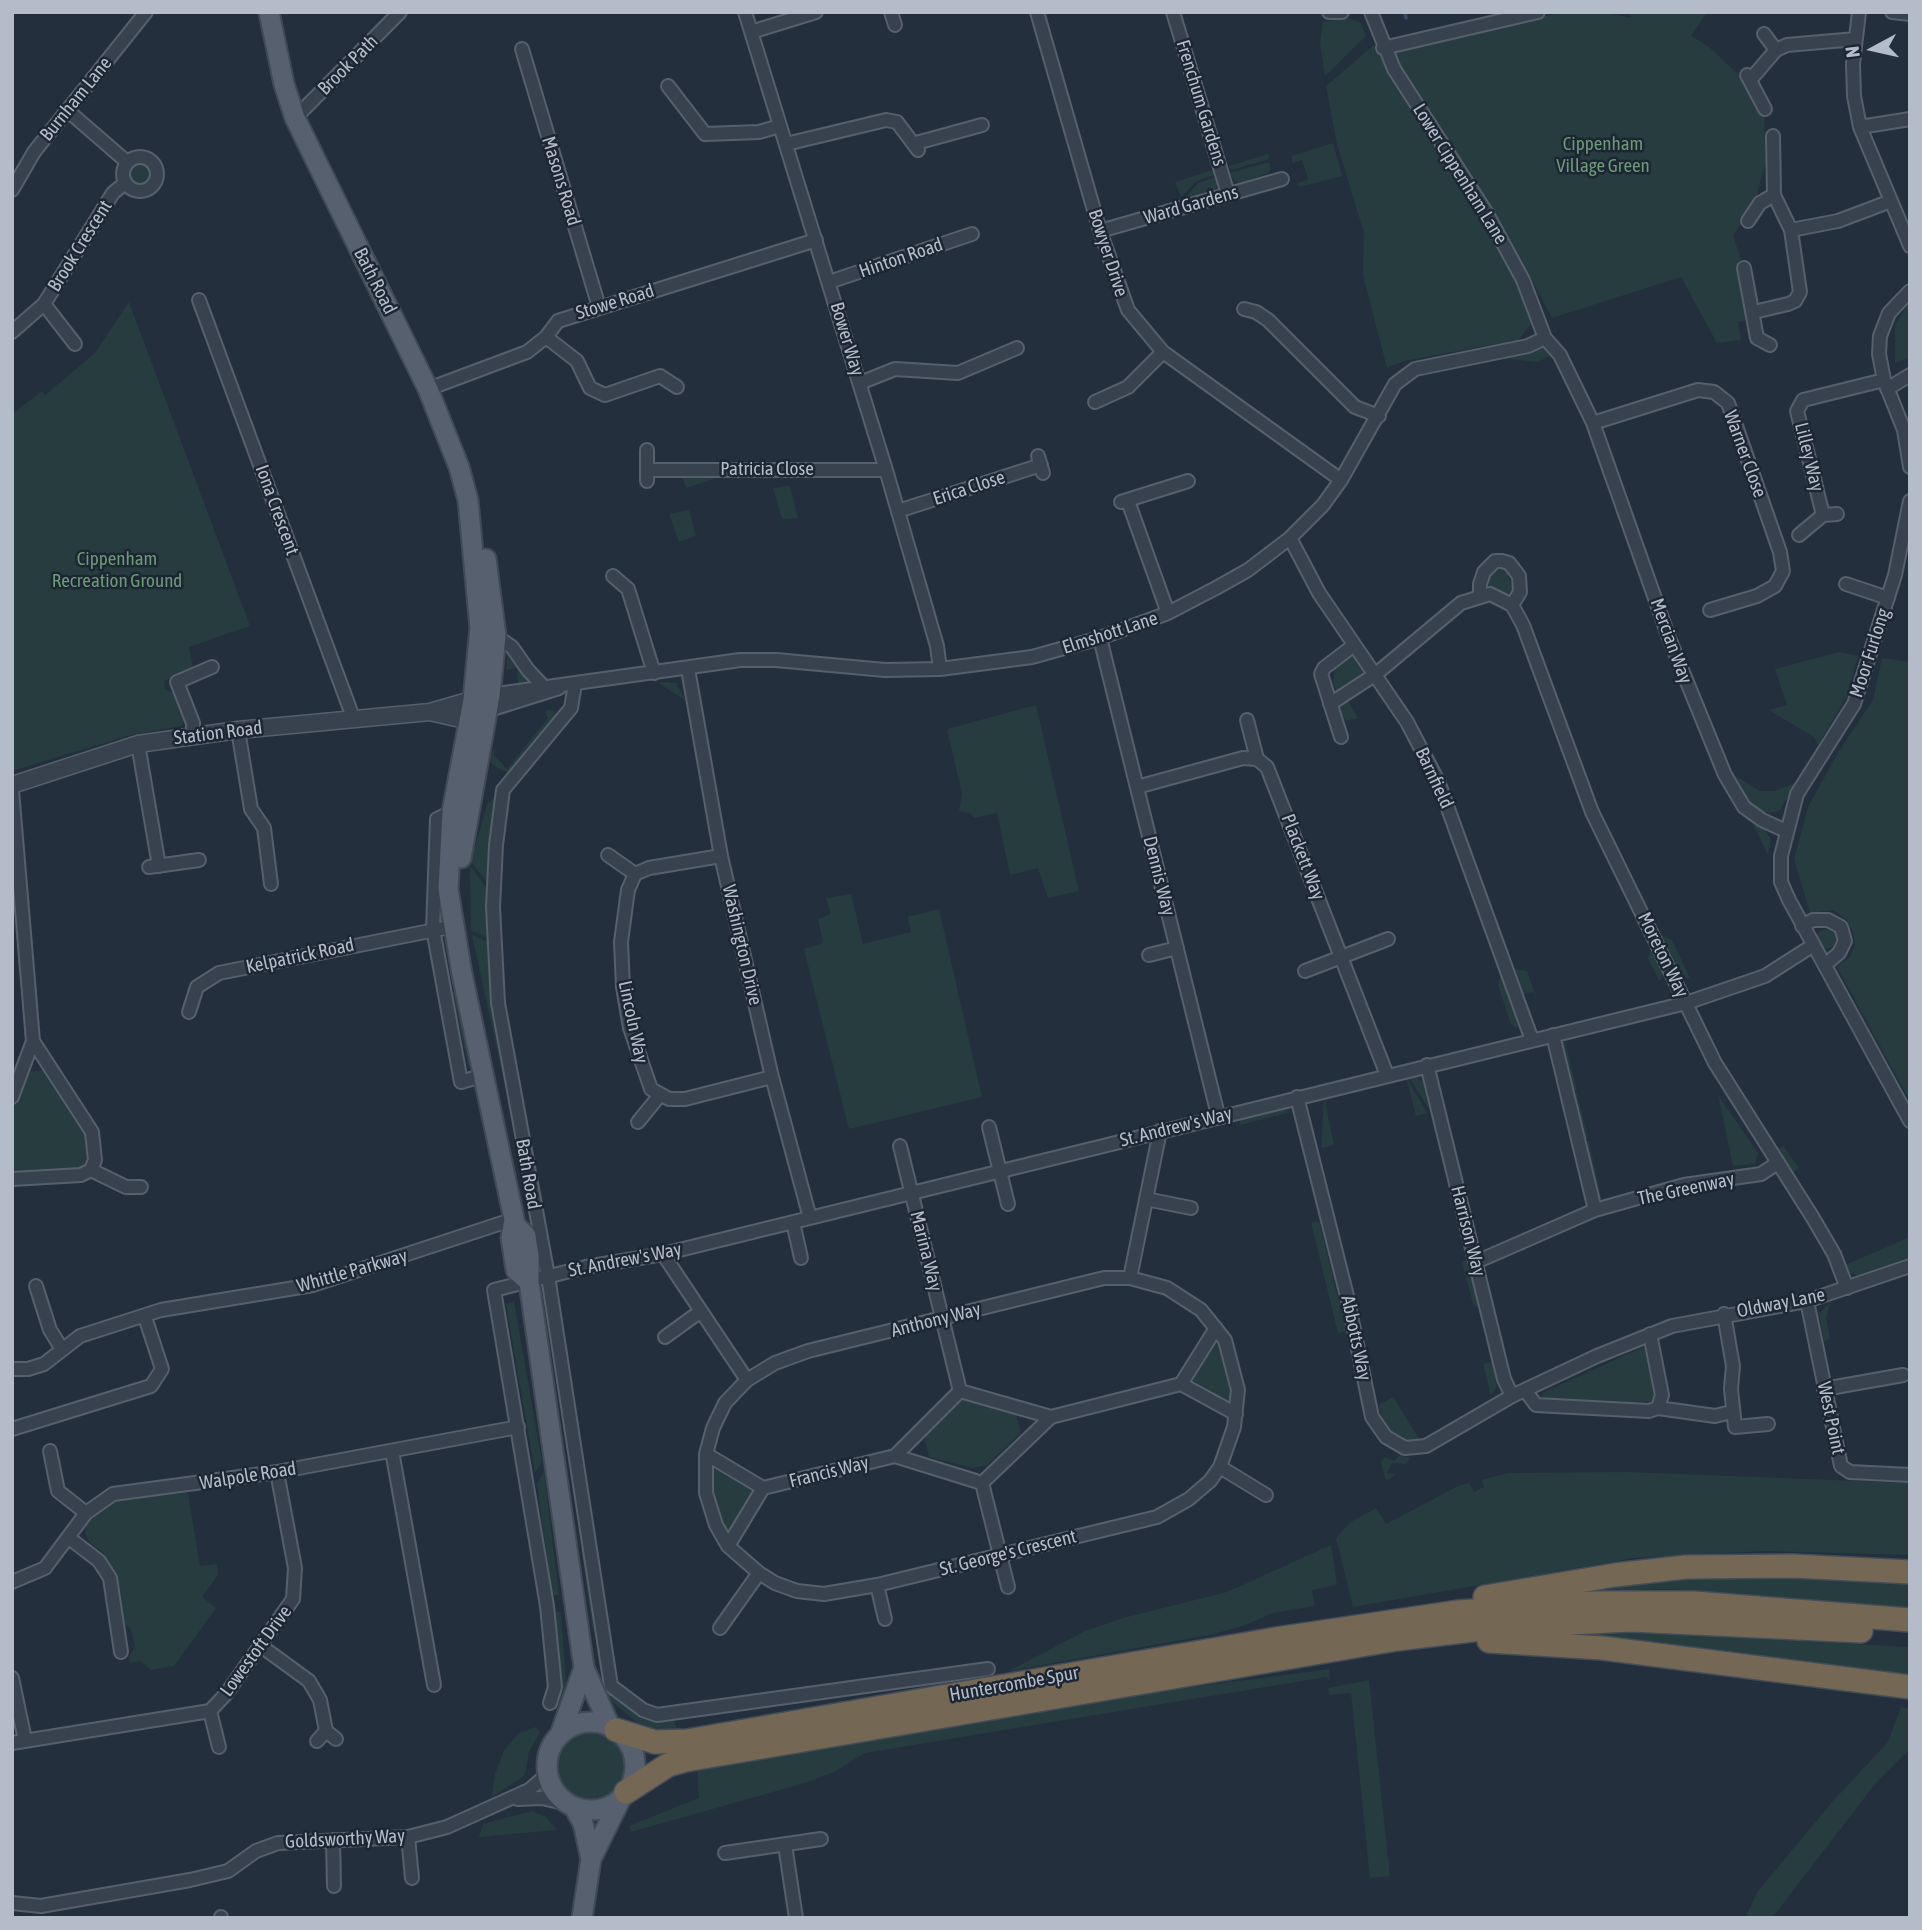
<!DOCTYPE html>
<html>
<head>
<meta charset="utf-8">
<style>
	body { margin:0 }
	#map { position:relative; width:1922px; height:1930px; overflow:hidden; background:#242f3e; font-family:"Asap Condensed",sans-serif }
	canvas { display:block }
	.frame { position:absolute; inset:0; border:14px solid #b4bcc9; pointer-events:none }
	.north { position:absolute; left:1838px; top:14px; width:70px; height:70px; -webkit-text-stroke:5px #1d2633; paint-order:stroke; rotate:262deg; font-size:19px; font-weight:700; line-height:28px; text-align:center; color:#b4bcc9 }
	.north::after { content:''; display:block; margin:auto; width:24px; height:32px; background:#b4bcc9; clip-path:polygon(50% 0,100% 100%,50% 72%,0 100%) }
</style>
</head>
<body>
<div id="map">
<canvas width="1922" height="1930"></canvas>
<div class="frame"></div>
<div class="north">N</div>
</div>
<script>
const c = document.querySelector('canvas').getContext('2d');
c.lineJoin = 'round';
function paint(path, color) {
  c.fillStyle = color;
  c.fill(path, 'evenodd');
}
function poly(rows) {
  const path = new Path2D();
  for (const r of rows) {
    if (r.length === 3) {
      path.moveTo(r[0] + r[2], r[1]);
      path.arc(r[0], r[1], r[2], 0, 2 * Math.PI);
      continue;
    }
    path.moveTo(r[0], r[1]);
    for (let i = 2; i < r.length; i += 2) path.lineTo(r[i], r[i + 1]);
  }
  return path;
}
function trace(path, color, width, dash) {
  c.strokeStyle = color;
  c.lineWidth = width;
  c.lineCap = dash ? 'butt' : 'round';
  c.setLineDash(dash || []);
  c.stroke(path);
}
function drawText(font, color, halo, rows, align = 'center') {
  c.font = font + ' "Asap Condensed",sans-serif';
  c.lineWidth = 5;
  c.setLineDash([]);
  c.textBaseline = 'middle';
  c.strokeStyle = halo;
  c.fillStyle = color;
  for (const [text, x, y, turn = 0] of rows) {
    c.save();
    c.translate(x, y);
    c.rotate((+turn || 0) * Math.PI / 180);
    c.textAlign = isNaN(turn) ? turn : align;
    if (halo) c.strokeText(text, 0, 0);
    c.fillText(text, 0, 0);
    c.restore();
  }
}
paint(poly([
	[1565,12,1602,12,1631,18,1631,12,1707,12,1691,36,1709,47,1749,84,1764,114,1766,162,1754,205,1733,235,1747,279,1740,292,1748,320,1738,322,1741,340,1717,343,1681,277,1552,318,1528,273,1517,279,1533,322,1518,340,1404,361,1387,368,1363,275,1364,233,1337,144,1326,86,1374,45,1433,39],
	[1350,18,1361,23,1366,36,1325,76,1320,44,1323,22],
	[1333,143,1342,176,1299,187,1296,184,1308,179,1302,160,1292,163,1292,156],
	[1268,154,1269,159,1231,170,1229,166],
	[140,174,12],
	[1265,163,1269,163,1271,168,1268,173,1244,182,1237,183,1229,173],
	[1216,169,1217,174,1197,181,1181,197,1175,182],
	[1219,176,1219,185,1215,189,1183,200,1198,183],
	[129,302,250,626,189,647,193,668,164,681,165,689,175,694,185,719,181,726,131,735,12,771,12,414,42,391,45,395,95,353],
	[1910,302,1910,358,1895,363,1895,325],
	[1544,347,1555,354,1537,362,1499,358],
	[725,475,686,488,682,476],
	[790,486,798,518,782,519,773,488],
	[689,510,696,536,679,542,669,514],
	[1496,568,1505,569,1514,590,1507,594,1489,587,1488,579],
	[508,649,531,682,518,685,517,668,506,670],
	[1839,652,1858,656,1847,696,1818,745,1814,737,1769,710,1787,705,1775,669],
	[1353,653,1368,673,1340,693,1337,692,1333,682,1335,668],
	[1882,658,1910,662,1910,1101,1837,967,1850,957,1855,945,1853,932,1847,920,1833,910,1810,913,1794,859,1808,807,1839,751,1873,700],
	[660,682,676,683,686,701,660,684],
	[1347,699,1358,718,1346,721,1338,709],
	[1036,705,1079,891,1048,898,1038,868,1010,875,997,813,974,818,970,813,959,811,962,794,947,729],
	[549,710,554,711,555,719,514,772,503,771,492,764,489,759,495,747,494,755,507,769,548,718,545,711],
	[1734,775,1760,791,1774,791,1796,783,1780,810,1771,813,1762,812,1750,803],
	[500,793,490,886,471,862,487,804],
	[1753,824,1765,829,1771,840,1768,855],
	[470,865,490,893,488,895,487,932,491,940,471,930],
	[851,894,863,944,911,932,908,917,939,909,982,1097,849,1129,804,949,823,943,818,919,831,914,826,898],
	[1826,939,10],
	[472,935,491,943,488,946,500,1037,518,1145],
	[1659,935,1672,940,1690,978,1679,978],
	[1652,943,1664,972,1660,982,1648,959],
	[1515,969,1527,971,1537,1000,1533,992,1524,994],
	[1503,971,1521,1025,1516,1028,1511,1024,1498,985],
	[452,991,455,991,470,1052,469,1070],
	[1561,1040,1565,1042,1577,1091,1572,1092],
	[45,1070,89,1135,90,1160,81,1168,12,1174,12,1110,30,1072],
	[1415,1076,1423,1083,1429,1109,1409,1077],
	[1406,1077,1427,1113,1416,1116],
	[1573,1093,1577,1093,1588,1138,1584,1140],
	[1718,1095,1758,1153,1755,1164,1733,1166],
	[1324,1097,1334,1145,1321,1148],
	[1279,1108,1291,1112,1240,1125,1240,1118],
	[1589,1141,1602,1202,1599,1201,1584,1142],
	[1783,1146,1799,1168,1793,1173,1776,1151],
	[1319,1221,1346,1331,1338,1333,1311,1223],
	[1910,1237,1910,1257,1861,1277,1850,1273,1845,1265],
	[1462,1261,1471,1261,1482,1305,1476,1307,1473,1304],
	[514,1302,542,1462,535,1473,506,1304],
	[1831,1302,1826,1317,1830,1339,1824,1341,1819,1313],
	[1218,1338,1233,1381,1232,1404,1189,1378,1212,1339],
	[1641,1348,1647,1349,1655,1395,1651,1402,1544,1401,1542,1393],
	[1492,1362,1497,1386,1491,1396,1483,1364],
	[970,1397,1015,1411,1021,1433,987,1465,973,1468,929,1457,923,1431,956,1401],
	[1393,1397,1420,1440,1419,1443,1405,1442,1391,1434,1381,1418,1379,1405],
	[571,1446,598,1629,593,1632,570,1468],
	[1400,1455,1410,1458,1406,1464,1392,1463,1387,1473,1397,1474,1386,1481,1381,1462,1385,1457,1394,1461],
	[714,1461,756,1489,730,1532,726,1530,711,1488,710,1466],
	[544,1471,559,1594,559,1595,552,1595,537,1484],
	[1628,1472,1910,1483,1910,1555,1764,1551,1634,1558,1353,1607,1336,1538,1349,1523,1376,1508,1386,1524,1458,1486,1469,1483,1474,1492,1484,1487,1482,1480,1508,1473],
	[188,1493,200,1566,217,1564,218,1575,202,1597,216,1608,174,1666,151,1670,140,1661,130,1663,129,1658,135,1646,131,1630,122,1621,115,1577,103,1552,90,1543,85,1533,86,1525,101,1507,124,1498],
	[1331,1545,1337,1585,1312,1590,1315,1606,1272,1613,1246,1625,1210,1635,1009,1671,1085,1631,1123,1618,1227,1592],
	[1707,1573,1910,1581,1910,1609,1669,1589,1567,1592],
	[554,1612,561,1612,566,1684,559,1707,554,1711,560,1686],
	[1646,1633,1910,1647,1910,1680,1545,1636],
	[597,1649,601,1653,606,1687,636,1710,673,1716,677,1730,658,1730,635,1721,604,1695],
	[1329,1669,1330,1681,1326,1677,865,1753,834,1772,808,1782,631,1832,629,1826,699,1798,697,1771,1148,1693],
	[1369,1680,1390,1876,1370,1878,1351,1693,1329,1695,1328,1688],
	[1901,1707,1910,1709,1910,1749,1875,1784,1772,1918,1745,1918,1758,1891,1833,1801,1888,1742],
	[535,1727,540,1732,529,1752,525,1775,492,1797,495,1774,504,1750,518,1734],
	[593,1767,37],
	[532,1811,546,1817,557,1830,479,1837,483,1824]
]), '#263c3f');
trace(poly([
	[1405,12,1406,18]
]), '#394c67', 3.5);
const minor = poly([
	[745,12,886,470,937,646,940,669],
	[891,12,895,25],
	[1037,12,1100,231,1128,310,1163,352,1341,480],
	[1173,12,1228,194],
	[1329,12,1342,12],
	[1371,12,1394,69,1486,212,1523,280,1545,338],
	[1859,12,1853,64,1854,96,1860,127,1910,246],
	[1892,12,1910,14],
	[751,32,816,12],
	[1764,34,1776,50],
	[1383,48,1538,12],
	[522,49,599,307],
	[1747,75,1765,109],
	[1751,79,1776,50,1787,45,1856,39],
	[668,86,705,134,759,132,780,126],
	[67,110,127,162],
	[295,118,400,12],
	[1860,127,1910,119],
	[916,143,982,125],
	[786,144,886,120,897,122,918,150],
	[140,174,17],
	[12,190,34,152,146,12],
	[1748,221,1760,203,1774,195],
	[1791,230,1838,221,1891,201],
	[1100,231,1282,179],
	[1744,268,1757,338,1770,345],
	[829,282,972,234],
	[1910,291,1889,313,1880,336,1879,354,1884,380,1904,430,1910,467],
	[199,300,354,720],
	[44,304,75,344],
	[1244,309,1256,312,1268,320,1355,407,1379,416],
	[1754,312,1788,304,1795,301,1800,292,1791,230,1774,195,1773,136],
	[12,332,44,304,113,193,125,183],
	[546,337,577,361,590,388,605,395,660,376,677,387],
	[1545,338,1560,355,1593,423,1669,638,1725,775,1744,807,1762,820,1786,831],
	[860,383,895,369,958,373,1017,348],
	[428,389,527,352,546,337,558,321,816,240],
	[1887,389,1910,375],
	[1095,402,1128,387,1163,352],
	[1593,423,1698,390,1714,392,1728,403,1780,552,1783,571,1775,586,1757,596,1710,610],
	[1038,456,1043,473],
	[647,470,886,470],
	[647,481,647,450],
	[1128,501,1168,613],
	[1910,501,1895,575,1854,704,1797,794,1781,856,1781,882,1789,900,1910,1121],
	[1121,502,1188,481],
	[898,511,1041,465],
	[1823,515,1797,411,1803,400,1884,380],
	[1799,535,1823,515,1837,514],
	[1290,538,1319,593,1407,722,1438,781,1532,1040],
	[613,576,628,589,654,673],
	[1846,584,1888,598],
	[1480,596,1480,584,1484,572,1495,561,1502,561,1509,563,1519,576,1520,592,1512,605],
	[496,636,512,647,528,670,543,686],
	[1100,638,1218,1115],
	[688,669,721,856,772,1077,810,1218],
	[575,684,571,708,503,790,496,845,493,907,498,1003,548,1276,611,1686,643,1710,657,1715,988,1669],
	[490,695,740,660,776,660,885,670,940,669,1032,657,1100,638,1168,613,1216,588,1248,570,1290,538,1323,505,1341,480,1395,384,1415,369,1528,346,1545,338],
	[1330,704,1376,674,1461,603,1490,594,1512,605,1523,625,1592,812,1715,1063,1813,1218,1834,1254,1847,1288],
	[486,711,559,688],
	[1247,720,1257,759],
	[238,730,251,809,264,828,271,884],
	[193,736,193,723,177,682,212,667],
	[1341,737,1321,674,1324,668,1354,645],
	[138,744,159,866],
	[1137,787,1243,758,1257,759,1267,767,1387,1075],
	[12,790,33,1041,12,1097],
	[452,812,437,819,433,929,461,1082,484,1075],
	[608,855,635,874],
	[721,856,649,868,635,874,628,890,621,942,623,987,630,1028,651,1089,669,1099,685,1099,772,1077],
	[149,867,199,860],
	[1802,926,1813,920,1828,920,1841,927,1845,941,1839,953,1825,965],
	[1149,955,1177,948],
	[1305,971,1388,939],
	[189,1012,197,987,219,973,455,926],
	[1553,1035,1595,1210],
	[1427,1065,1504,1379,1512,1396],
	[1297,1097,1347,1296,1372,1417,1386,1437,1405,1448,1426,1446,1512,1396,1597,1356,1672,1326,1807,1301,1910,1266],
	[638,1122,660,1095],
	[989,1127,1008,1204],
	[900,1146,960,1391],
	[91,1170,126,1187,141,1187],
	[12,1179,81,1175,91,1170,95,1160,92,1132,33,1041],
	[1146,1199,1191,1208],
	[793,1222,801,1258],
	[663,1254,747,1380],
	[1476,1262,1595,1210,1684,1185,1761,1174,1776,1164],
	[1104,1278,1130,1278,1167,1288,1201,1310,1225,1340,1238,1390,1234,1427,1220,1467,1210,1481,1189,1499,1157,1517,877,1585,824,1594,797,1591,775,1583,759,1573,728,1546,716,1525,706,1493,706,1454,713,1428,725,1403,747,1380,775,1363,808,1351,1104,1278],
	[1130,1278,1160,1131],
	[36,1286,50,1330,62,1349],
	[1807,1301,1841,1466,1850,1472,1910,1475],
	[1724,1314,1733,1366,1731,1389,1735,1427,1768,1424],
	[665,1337,701,1311],
	[12,1369,28,1369,44,1364,80,1336,161,1310,313,1285,514,1219],
	[1181,1384,1216,1328],
	[1181,1384,1236,1414],
	[1824,1389,1903,1375],
	[1525,1390,1536,1405,1649,1411,1658,1408,1662,1395,1650,1334],
	[960,1391,1051,1417,982,1483,895,1456,960,1391],
	[1658,1408,1715,1416,1727,1413],
	[1051,1417,1181,1384],
	[12,1429,151,1386,162,1369,145,1317],
	[50,1451,58,1491,86,1513],
	[392,1451,434,1685],
	[706,1454,763,1488],
	[1220,1467,1266,1495],
	[982,1483,1008,1587],
	[763,1488,895,1456],
	[69,1538,99,1561,110,1578,121,1652],
	[728,1546,763,1488],
	[12,1582,45,1568,86,1513,113,1494,277,1472,518,1427],
	[877,1585,885,1619],
	[720,1628,759,1573],
	[261,1646,309,1681,320,1700,326,1731],
	[12,1678,25,1740],
	[550,1703,555,1687,547,1606,494,1290,586,1267,663,1254,1686,1003,1765,976,1812,946],
	[210,1711,219,1747],
	[317,1741,326,1731,336,1739],
	[12,1743,210,1711,226,1694,293,1599,295,1568,277,1472],
	[518,1799,542,1798,568,1804],
	[408,1837,412,1878],
	[333,1840,334,1886],
	[785,1845,796,1918],
	[725,1853,821,1839],
	[12,1903,41,1906,190,1880,228,1871,256,1851,278,1843,408,1837,447,1827,529,1790,543,1778,547,1766],
	[221,1917,221,1918]
]);
const tertiary = poly([
	[430,712,469,721,478,716],
	[12,785,138,744,238,730,430,712,482,697]
]);
const primary = poly([
	[269,12,284,84,295,118,428,389,459,467,468,500,480,628,473,700,452,812,448,889,462,974,514,1219,511,1238,516,1270,529,1282],
	[461,858,490,695,496,636,486,559],
	[515,1225,526,1236,529,1256,529,1282,584,1668,560,1735],
	[584,1668,610,1727],
	[591,1766,44],
	[574,1807,583,1823,591,1859],
	[582,1918,591,1859,621,1798]
]);
const motorway = poly([
	[1485,1597,1615,1575,1686,1567,1793,1566,1910,1572],
	[1489,1641,1602,1648,1910,1687],
	[616,1730,655,1742,687,1741,1276,1639,1458,1612,1593,1603,1694,1603,1910,1620],
	[626,1792,668,1765,686,1760,1397,1639,1506,1626,1631,1620,1861,1631]
]);
trace(minor, '#565f6c', 16);
trace(tertiary, '#565f6c', 19);
trace(primary, '#414a57', 23);
trace(motorway, '#434c59', 26);
trace(minor, '#38414e', 12);
trace(tertiary, '#38414e', 16);
trace(primary, '#56606e', 19);
trace(motorway, '#746855', 23);
drawText('19px', '#b4bcc9', '#1d2633', [
	["Brook Path",348,65,-45],
	["Burnham Lane",76,99,-51],
	["Frenchum Gardens",1201,103,73],
	["Lower Cippenham Lane",1460,174,58],
	["Masons Road",561,181,73],
	["Ward Gardens",1191,205,-16],
	["Brook Crescent",80,246,-58],
	["Bowyer Drive",1108,253,72],
	["Hinton Road",901,258,-19],
	["Bath Road",375,281,63],
	["Stowe Road",615,302,-17],
	["Bower Way",847,339,73],
	["Warner Close",1745,454,70],
	["Lilley Way",1809,457,76],
	["Patricia Close",767,469],
	["Erica Close",969,488,-18],
	["Iona Crescent",277,510,70],
	["Elmshott Lane",1110,633,-18],
	["Mercian Way",1671,641,70],
	["Moor Furlong",1870,653,-72],
	["Station Road",218,733,-7],
	["Barnfield",1434,778,65],
	["Plackett Way",1303,857,69],
	["Dennis Way",1159,876,76],
	["Washington Drive",742,945,77],
	["Moreton Way",1663,955,64],
	["Kelpatrick Road",300,956,-12],
	["Lincoln Way",633,1022,78],
	["St. Andrew's Way",1176,1127,-14],
	["Bath Road",528,1174,80],
	["The Greenway",1686,1189,-12],
	["Harrison Way",1468,1231,76],
	["Marina Way",926,1251,76],
	["St. Andrew's Way",625,1260,-11],
	["Whittle Parkway",352,1271,-16],
	["Oldway Lane",1781,1303,-11],
	["Anthony Way",936,1320,-14],
	["Abbotts Way",1356,1338,78],
	["West Point",1831,1418,78],
	["Francis Way",829,1472,-14],
	["Walpole Road",248,1476,-9],
	["St. George's Crescent",1008,1553,-14],
	["Lowestoft Drive",256,1651,-54],
	["Huntercombe Spur",1014,1684,-10],
	["Goldsworthy Way",345,1839,-3]
]);
drawText('19px', '#6b9a76', '#1d2633', [
	["Cippenham",1603,144],
	["Village Green",1603,166],
	["Cippenham",117,559],
	["Recreation Ground",117,581]
]);
</script>
</body>
</html>
